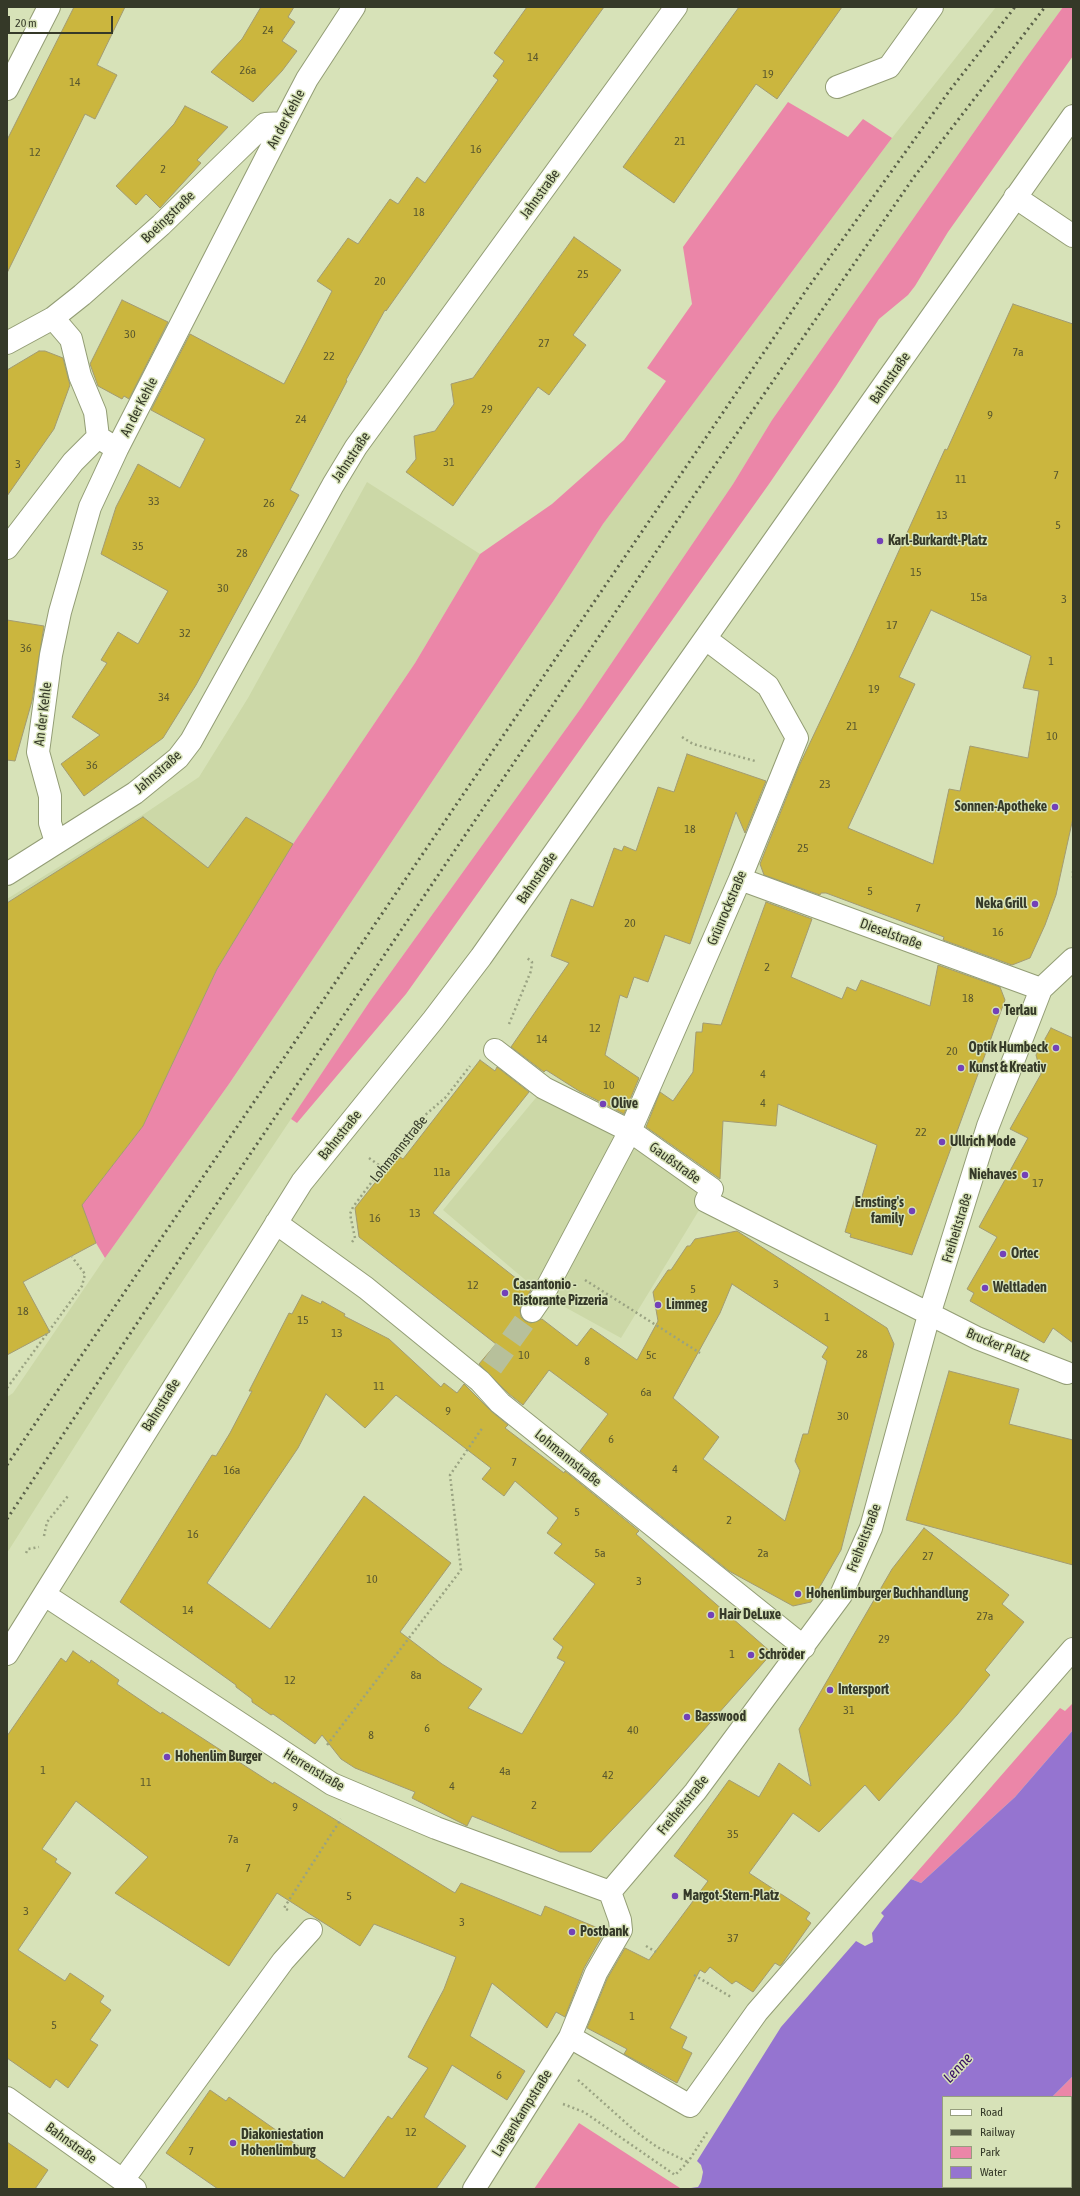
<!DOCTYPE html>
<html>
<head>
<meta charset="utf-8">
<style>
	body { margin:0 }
	#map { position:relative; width:1080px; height:2196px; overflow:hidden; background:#d7e2b8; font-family:"Asap Condensed",sans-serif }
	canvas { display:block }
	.frame { position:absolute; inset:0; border:8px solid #353928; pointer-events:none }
	.legend { position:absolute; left:942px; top:2096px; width:130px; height:92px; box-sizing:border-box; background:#d7e2b8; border:1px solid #969e7e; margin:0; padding:5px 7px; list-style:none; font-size:12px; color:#353928 }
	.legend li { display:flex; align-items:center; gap:8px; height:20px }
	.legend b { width:20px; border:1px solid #969e7e }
	.scale { position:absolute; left:8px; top:16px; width:105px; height:18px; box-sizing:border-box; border:2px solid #353928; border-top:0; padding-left:5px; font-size:12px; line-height:14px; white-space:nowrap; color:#353928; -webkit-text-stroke:3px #d7e2b8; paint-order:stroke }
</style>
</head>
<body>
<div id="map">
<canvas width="1080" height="2196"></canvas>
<div class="frame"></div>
<ul class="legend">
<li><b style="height:5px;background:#fff"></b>Road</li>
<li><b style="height:5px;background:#5a6049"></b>Railway</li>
<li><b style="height:11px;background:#eb86a8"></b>Park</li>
<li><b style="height:11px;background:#9574d0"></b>Water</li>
</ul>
<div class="scale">20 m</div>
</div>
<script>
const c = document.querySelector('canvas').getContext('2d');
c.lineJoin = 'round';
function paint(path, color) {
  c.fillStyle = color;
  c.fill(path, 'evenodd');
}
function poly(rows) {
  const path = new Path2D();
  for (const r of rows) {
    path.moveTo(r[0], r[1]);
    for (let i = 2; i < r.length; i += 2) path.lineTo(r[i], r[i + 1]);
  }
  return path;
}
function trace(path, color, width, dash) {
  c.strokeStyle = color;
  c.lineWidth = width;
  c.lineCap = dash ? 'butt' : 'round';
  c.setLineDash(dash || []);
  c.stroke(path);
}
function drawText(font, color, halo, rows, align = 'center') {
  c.font = font + ' "Asap Condensed",sans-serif';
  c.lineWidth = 3;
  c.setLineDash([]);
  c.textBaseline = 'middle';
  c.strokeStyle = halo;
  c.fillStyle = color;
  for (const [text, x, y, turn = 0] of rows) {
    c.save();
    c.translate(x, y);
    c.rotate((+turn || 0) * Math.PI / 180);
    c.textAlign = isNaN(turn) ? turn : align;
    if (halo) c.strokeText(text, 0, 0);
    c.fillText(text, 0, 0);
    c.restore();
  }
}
paint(poly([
	[996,7,1063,7,1023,62,772,420,733,484,581,708,370,1001,127,1364,7,1553,7,1397,13,1393,105,1258,229,1084,554,600,603,524,892,138],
	[367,482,480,554,415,663,293,844,217,969,143,1126,65,1227,7,1181,7,899,144,814,199,777,248,698],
	[544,1088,712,1189,621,1338,543,1295,443,1210]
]), '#ccd8a7');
paint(poly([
	[1063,7,1073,7,1073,56,948,232,915,286,908,295,879,319,836,386,769,484,406,994,297,1123,291,1119,370,1001,581,708,733,484,772,420,1023,62],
	[788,102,848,137,863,119,892,138,603,524,554,600,229,1084,105,1258,96,1243,87,1219,77,1211,143,1126,217,969,293,844,415,663,480,554,552,504,624,440,666,381,647,368,692,304,683,247],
	[1073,1703,1073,1730,1015,1797,921,1883,911,1879,1060,1708,1065,1711],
	[1073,2076,1073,2139,1071,2141,1071,2097,1052,2097],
	[579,2123,680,2188,534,2189]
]), '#eb86a8');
paint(poly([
	[1073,1730,1073,2076,1052,2097,943,2097,943,2187,965,2187,964,2189,684,2189,698,2187,701,2182,703,2172,701,2165,697,2161,781,2027,856,1941,865,1946,873,1942,872,1933,884,1916,881,1913,911,1879,921,1883,1015,1797]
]), '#9574d0');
const building = poly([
	[74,7,125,7,97,65,117,75,95,119,85,114,7,273,7,140,74,7],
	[261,7,294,7,288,17,295,22,282,41,297,51,282,71,253,102,211,72,242,39,261,7],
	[527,7,604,7,478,181,386,311,385,310,346,380,347,381,290,490,299,495,196,685,163,738,84,796,61,764,100,735,72,717,107,663,101,660,118,632,138,644,168,591,101,554,116,507,138,464,180,488,205,439,151,410,190,334,284,384,332,291,317,281,348,238,358,244,390,199,398,204,417,177,425,183,498,80,493,76,504,61,494,53,527,7],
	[739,7,842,7,777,99,756,84,674,203,623,167,739,7],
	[185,106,228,127,197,160,201,163,160,208,146,194,136,205,116,186,174,124,185,106],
	[574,237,621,270,573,335,586,345,549,395,538,387,453,506,406,472,416,459,414,436,435,431,454,404,451,384,473,378,574,237],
	[122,300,168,322,129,399,124,396,122,399,98,386,90,364,122,300],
	[1013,304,1073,324,1073,818,1056,895,1045,925,1030,958,1012,965,943,940,944,937,826,893,821,893,820,895,764,875,760,864,799,766,854,650,945,449,947,450,1013,304],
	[931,610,1031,656,1023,688,1039,691,1028,758,970,746,960,791,949,789,933,864,848,828,915,684,899,677,931,610],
	[39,351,45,351,63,358,70,385,54,429,7,496,7,370,39,351],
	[7,620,44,626,32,701,15,761,7,760,7,620],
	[687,754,766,781,745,833,736,812,690,944,665,935,648,982,634,977,627,998,620,995,605,1055,639,1078,624,1114,579,1091,546,1070,544,1072,511,1047,569,963,551,956,571,899,593,907,614,848,622,851,624,846,636,851,658,787,674,792,687,754],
	[143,817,208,868,246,817,293,844,217,969,143,1126,82,1205,96,1243,23,1282,50,1332,7,1355,7,903,143,817],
	[766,902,812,919,791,977,842,999,847,987,856,991,861,980,930,1006,938,965,1000,987,1005,1000,912,1255,850,1237,851,1234,845,1232,855,1198,861,1200,877,1145,778,1104,776,1126,723,1121,720,1179,646,1127,660,1092,673,1101,693,1072,696,1032,702,1032,703,1023,721,1025,766,902],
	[1051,1028,1073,1038,1073,1343,1053,1328,1044,1343,970,1301,974,1293,967,1289,997,1237,979,1227,1028,1138,1010,1129,1041,1074,1036,1055,1051,1028],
	[480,1060,495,1071,497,1067,529,1092,433,1213,531,1290,520,1310,521,1317,525,1321,531,1323,542,1319,577,1346,591,1328,637,1360,658,1321,653,1292,668,1270,671,1270,687,1246,690,1246,695,1239,737,1231,887,1328,894,1344,841,1550,811,1602,793,1606,729,1571,580,1451,608,1414,549,1370,523,1405,509,1394,479,1364,496,1344,359,1237,355,1208,397,1155,403,1159,480,1060],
	[732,1284,828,1347,822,1357,827,1361,808,1434,803,1434,795,1461,800,1471,785,1521,703,1459,719,1437,673,1398,720,1313,732,1284],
	[302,1295,321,1304,322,1301,345,1314,344,1316,389,1339,441,1387,444,1383,457,1393,464,1384,491,1411,508,1425,505,1428,564,1473,565,1471,639,1531,636,1534,772,1653,654,1786,591,1852,560,1852,472,1816,467,1826,412,1798,415,1792,355,1768,341,1759,322,1735,315,1744,273,1714,271,1715,252,1702,252,1699,236,1687,236,1685,120,1602,212,1455,216,1456,230,1433,252,1391,249,1391,289,1313,292,1314,302,1295],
	[326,1394,365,1428,396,1395,491,1468,482,1479,504,1496,515,1481,558,1518,547,1533,562,1544,554,1553,595,1584,553,1639,563,1647,557,1658,565,1662,522,1734,468,1708,482,1689,442,1664,400,1632,451,1563,364,1496,270,1629,207,1583,298,1448,326,1394],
	[949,1371,1019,1389,1009,1424,1073,1440,1073,1565,906,1520,949,1371],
	[924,1528,1009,1595,1002,1604,1024,1622,985,1670,990,1675,957,1715,879,1801,865,1785,819,1832,793,1813,749,1873,810,1913,806,1919,811,1923,782,1964,780,1966,775,1963,753,1992,736,1981,732,1984,710,1967,705,1973,700,1970,670,2028,687,2037,682,2048,692,2053,677,2083,624,2054,627,2049,587,2028,607,1979,625,1948,649,1960,708,1881,674,1856,729,1780,759,1797,779,1763,811,1786,799,1729,892,1569,924,1528],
	[73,1651,90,1663,91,1660,119,1680,117,1684,161,1714,162,1712,273,1784,274,1782,455,1893,461,1883,541,1916,545,1906,605,1931,584,1968,565,2017,556,2012,547,2028,492,1983,470,2036,525,2071,507,2100,452,2065,424,2117,466,2146,436,2189,218,2189,166,2153,210,2090,226,2101,229,2097,344,2178,388,2116,392,2119,428,2068,408,2057,444,1989,456,1957,374,1924,360,1946,277,1893,229,1966,115,1893,148,1857,76,1801,42,1849,57,1859,55,1862,71,1873,18,1950,65,1981,70,1973,104,1996,100,2002,111,2010,90,2040,98,2045,68,2088,56,2079,50,2088,7,2058,7,1736,61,1658,66,1662,73,1651],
	[7,2142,48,2170,35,2189,7,2189,7,2142]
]);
paint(building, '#cbb63e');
trace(building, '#a29b72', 1);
trace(poly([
	[492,1367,532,1311]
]), '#b7c09b', 22, [22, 11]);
const minor = poly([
	[837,87,889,67,932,7],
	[7,89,49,7],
	[1015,197,1073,236],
	[53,318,71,339,80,376,95,412,98,437,117,449],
	[7,343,53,318,82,295,161,225,265,124,284,123],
	[7,548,73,462,98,437],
	[56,842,50,823,50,796,38,752,51,655,60,612,90,507,117,449,284,123,307,79,354,7],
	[7,874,135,793,178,758,191,741,333,485,356,447,676,7],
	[740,879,1041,989],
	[495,1050,544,1088,630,1131,712,1189,706,1201,977,1338,1067,1373],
	[276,1223,366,1288,480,1381,500,1403,804,1647],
	[532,1311,543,1295,630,1131,740,879,797,738,768,686,706,639],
	[45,1595,332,1784,436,1828,610,1892],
	[7,1654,302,1182,433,1020,481,957,1073,116],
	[570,2037,690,2106,757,2012,1073,1649],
	[7,2098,135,2189],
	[123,2180,283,1961,311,1930],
	[1071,2182,1073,2180],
	[474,2189,570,2037,596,1973,621,1930,620,1920,610,1892,695,1792,841,1595,871,1528,929,1315,988,1126,1041,989,1073,959]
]);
trace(minor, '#939d75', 24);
trace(poly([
	[682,737,693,744,755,761],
	[1073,871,1073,878],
	[509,1024,531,971,532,962,526,957],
	[369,1158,383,1168],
	[352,1242,355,1238,350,1214,353,1207,416,1123,446,1097,470,1066],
	[585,1280,700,1353],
	[7,1388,82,1286,85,1274,72,1257],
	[44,1536,47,1522,68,1496],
	[26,1553,28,1549,39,1547],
	[327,1745,461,1570,450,1475,483,1427],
	[288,1910,284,1908,341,1819],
	[646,1946,656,1952],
	[694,1975,731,1997],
	[578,2080,635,2131,657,2147,688,2162],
	[563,2104,584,2112,675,2175,688,2162,708,2131],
	[1036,2189,1038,2187]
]), '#9aa382', 2.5, [2, 3]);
trace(minor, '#fff', 22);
trace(poly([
	[7,1465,807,289,950,90,1015,7],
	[7,1519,195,1236,695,494,914,177,1045,7]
]), '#5a6049', 3, [2, 4]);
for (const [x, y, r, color] of [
	[880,541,4,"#7341b8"],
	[1055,807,4,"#7341b8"],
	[1035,904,4,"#7341b8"],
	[996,1011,4,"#7341b8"],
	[1056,1048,4,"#7341b8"],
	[961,1068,4,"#7341b8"],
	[603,1104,4,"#7341b8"],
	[942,1142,4,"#7341b8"],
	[1025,1175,4,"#7341b8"],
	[912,1211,4,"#7341b8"],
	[1003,1254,4,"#7341b8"],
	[985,1288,4,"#7341b8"],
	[505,1293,4,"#7341b8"],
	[658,1305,4,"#7341b8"],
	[798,1594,4,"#7341b8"],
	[711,1615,4,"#7341b8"],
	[751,1655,4,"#7341b8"],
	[830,1690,4,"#7341b8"],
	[687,1717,4,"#7341b8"],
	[167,1757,4,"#7341b8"],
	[675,1896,4,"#7341b8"],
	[572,1932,4,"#7341b8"],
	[233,2143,4,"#7341b8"]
]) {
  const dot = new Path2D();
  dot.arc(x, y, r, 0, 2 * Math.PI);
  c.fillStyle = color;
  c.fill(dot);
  trace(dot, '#d7e2b8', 1.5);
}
drawText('12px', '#5a582e', null, [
	["24",268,30],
	["14",533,57],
	["26a",248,70],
	["19",768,74],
	["14",75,82],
	["21",680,141],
	["16",476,149],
	["12",35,152],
	["2",163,169],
	["18",419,212],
	["25",583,274],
	["20",380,281],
	["30",130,334],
	["27",544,343],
	["7a",1018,352],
	["22",329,356],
	["29",487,409],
	["9",990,415],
	["24",301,419],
	["31",449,462],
	["3",18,464],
	["7",1056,475],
	["11",961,479],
	["33",154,501],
	["26",269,503],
	["13",942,515],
	["5",1058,525],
	["35",138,546],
	["28",242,553],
	["15",916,572],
	["30",223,588],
	["15a",979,597],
	["3",1064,599],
	["17",892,625],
	["32",185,633],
	["36",26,648],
	["1",1051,661],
	["19",874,689],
	["34",164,697],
	["21",852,726],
	["10",1052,736],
	["36",92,765],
	["23",825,784],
	["18",690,829],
	["25",803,848],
	["5",870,891],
	["7",918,908],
	["20",630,923],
	["16",998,932],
	["2",767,967],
	["18",968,998],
	["12",595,1028],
	["14",542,1039],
	["20",952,1051],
	["4",763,1074],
	["10",609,1085],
	["4",763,1103],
	["22",921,1132],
	["11a",442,1172],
	["17",1038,1183],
	["13",415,1213],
	["16",375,1218],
	["3",776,1284],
	["12",473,1285],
	["5",693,1289],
	["18",23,1311],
	["1",827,1317],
	["15",303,1320],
	["13",337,1333],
	["28",862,1354],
	["10",524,1355],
	["5c",651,1355],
	["8",587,1361],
	["11",379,1386],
	["6a",646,1392],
	["9",448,1411],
	["30",843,1416],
	["6",611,1439],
	["7",514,1462],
	["4",675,1469],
	["16a",232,1470],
	["5",577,1512],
	["2",729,1520],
	["16",193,1534],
	["5a",600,1553],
	["2a",763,1553],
	["27",928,1556],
	["10",372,1579],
	["3",639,1581],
	["14",188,1610],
	["27a",985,1616],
	["29",884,1639],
	["1",732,1654],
	["8a",416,1675],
	["12",290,1680],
	["31",849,1710],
	["6",427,1728],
	["40",633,1730],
	["8",371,1735],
	["1",43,1770],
	["4a",505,1771],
	["42",608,1775],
	["11",146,1782],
	["4",452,1786],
	["2",534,1805],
	["9",295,1807],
	["35",733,1834],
	["7a",233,1839],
	["7",248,1868],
	["5",349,1896],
	["3",26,1911],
	["3",462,1922],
	["37",733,1938],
	["1",632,2016],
	["5",54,2025],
	["6",499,2075],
	["12",411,2132],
	["7",191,2151]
]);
drawText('14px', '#353928', '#d7e2b8', [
	["An der Kehle",286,119,-62],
	["Jahnstraße",540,194,-54],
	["Boeingstraße",168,217,-44],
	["Bahnstraße",890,378,-55],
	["An der Kehle",139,407,-63],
	["Jahnstraße",351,457,-56],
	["An der Kehle",43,714,-83],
	["Jahnstraße",158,772,-41],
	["Bahnstraße",537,878,-55],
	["Grünrockstraße",727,908,-67],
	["Dieselstraße",891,934,20],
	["Bahnstraße",340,1135,-51],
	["Lohmannstraße",399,1149,-51],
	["Gaußstraße",675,1163,36],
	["Freiheitstraße",957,1228,-73],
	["Brucker Platz",998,1345,22],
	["Bahnstraße",161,1405,-58],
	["Lohmannstraße",568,1458,39],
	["Freiheitstraße",864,1538,-69],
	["Herrenstraße",314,1770,31],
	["Freiheitstraße",683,1805,-51],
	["Langenkampstraße",522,2113,-58],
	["Bahnstraße",71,2143,36]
]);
drawText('bold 14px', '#353928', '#d7e2b8', [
	["Karl-Burkardt-Platz",888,541],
	["Sonnen-Apotheke",1047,807,"right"],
	["Neka Grill",1027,904,"right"],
	["Terlau",1004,1011],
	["Optik Humbeck",1048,1048,"right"],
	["Kunst & Kreativ",969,1068],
	["Olive",611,1104],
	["Ullrich Mode",950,1142],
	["Niehaves",1017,1175,"right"],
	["Ernsting's",904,1203,"right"],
	["family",904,1219,"right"],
	["Ortec",1011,1254],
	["Casantonio -",513,1285],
	["Ristorante Pizzeria",513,1301],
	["Weltladen",993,1288],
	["Limmeg",666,1305],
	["Hohenlimburger Buchhandlung",806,1594],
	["Hair DeLuxe",719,1615],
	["Schröder",759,1655],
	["Intersport",838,1690],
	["Basswood",695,1717],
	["Hohenlim Burger",175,1757],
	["Margot-Stern-Platz",683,1896],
	["Postbank",580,1932],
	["Diakoniestation",241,2135],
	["Hohenlimburg",241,2151]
], 'left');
drawText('italic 15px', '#370f63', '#d7e2b8', [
	["Lenne",958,2068,-47]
]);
</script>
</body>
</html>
